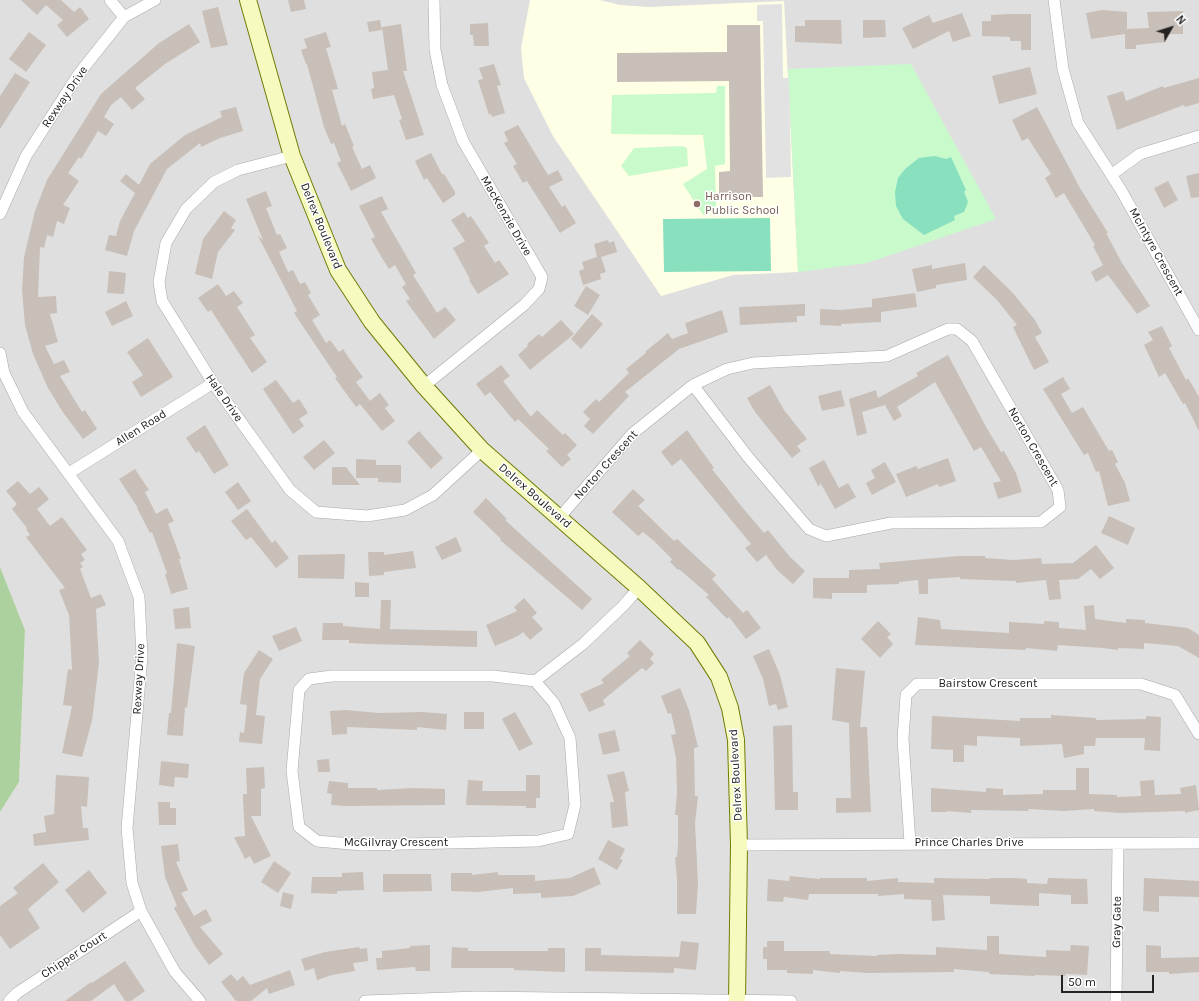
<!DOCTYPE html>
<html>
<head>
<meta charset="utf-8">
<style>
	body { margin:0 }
	#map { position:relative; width:1199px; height:1001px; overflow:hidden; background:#f2efe9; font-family:Karla,sans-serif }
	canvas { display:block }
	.north { position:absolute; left:1151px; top:8px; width:40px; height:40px; -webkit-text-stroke:3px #fff; paint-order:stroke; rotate:51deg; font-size:11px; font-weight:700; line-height:16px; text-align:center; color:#222 }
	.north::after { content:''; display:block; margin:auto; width:14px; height:18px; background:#222; clip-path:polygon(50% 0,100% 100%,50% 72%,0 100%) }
	.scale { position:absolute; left:1061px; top:975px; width:93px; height:18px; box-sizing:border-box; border:2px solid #222; border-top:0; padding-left:5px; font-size:12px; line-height:14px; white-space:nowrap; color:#222; -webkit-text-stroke:3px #fff; paint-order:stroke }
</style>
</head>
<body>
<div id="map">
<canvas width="1199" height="1001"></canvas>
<div class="north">N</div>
<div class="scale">50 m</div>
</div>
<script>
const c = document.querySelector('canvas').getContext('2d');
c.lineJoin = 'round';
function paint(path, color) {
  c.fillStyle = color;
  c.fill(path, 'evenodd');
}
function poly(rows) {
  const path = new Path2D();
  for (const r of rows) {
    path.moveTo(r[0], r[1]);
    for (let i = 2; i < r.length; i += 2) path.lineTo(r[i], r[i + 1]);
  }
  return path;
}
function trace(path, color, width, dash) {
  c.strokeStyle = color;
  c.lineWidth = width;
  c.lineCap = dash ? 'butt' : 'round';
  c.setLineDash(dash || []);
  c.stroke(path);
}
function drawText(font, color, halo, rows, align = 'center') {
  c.font = font + ' Karla,sans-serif';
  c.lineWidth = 3;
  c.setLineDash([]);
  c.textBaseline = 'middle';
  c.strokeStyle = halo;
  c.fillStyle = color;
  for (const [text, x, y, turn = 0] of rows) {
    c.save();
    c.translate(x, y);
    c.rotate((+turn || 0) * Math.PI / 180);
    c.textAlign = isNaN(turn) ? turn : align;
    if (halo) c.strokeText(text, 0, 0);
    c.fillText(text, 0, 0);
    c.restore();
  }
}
paint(poly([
	[0,0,1199,0,1199,1001,0,1001,0,812,19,782,25,630,0,567]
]), '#e0dfdf');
paint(poly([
	[530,0,600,0,620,5,649,7,784,1,798,272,733,275,661,296,553,136,524,78,521,48]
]), '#ffffe5');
paint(poly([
	[0,567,25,630,19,782,0,812]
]), '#add19e');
paint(poly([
	[911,64,996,219,867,263,798,272,788,69],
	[717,86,725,86,725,164,715,166,716,206,703,215,683,184,707,169,703,135,611,134,612,95,716,93],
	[682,146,687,148,688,166,629,176,621,166,634,148]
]), '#c8facc');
paint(poly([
	[935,156,946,159,951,157,966,190,964,192,968,202,964,212,954,216,955,220,924,235,903,219,896,206,895,192,898,178,905,169,919,158],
	[770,218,771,271,664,272,663,219]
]), '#88e0be');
paint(poly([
	[782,4,783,78,789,78,791,177,766,178,763,21,757,21,757,5]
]), '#e2e2e2');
paint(poly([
	[21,0,61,0,74,12,80,7,89,19,67,37,57,25,63,20,46,5,37,15],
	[288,0,304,0,306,9,291,12],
	[218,7,228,45,211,48,202,11],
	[1102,10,1127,12,1127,29,1149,28,1147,12,1183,11,1183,34,1164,34,1165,42,1136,45,1136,49,1125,49,1125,34,1091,39,1086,13],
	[962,13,971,36,953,42,949,31,913,49,902,28,929,15,933,23],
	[1009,14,1031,14,1031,50,1021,50,1021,41,1010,41,1010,37,982,36,982,21,991,21,991,15],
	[380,20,382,30,369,32,367,22],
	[805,20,841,20,842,44,795,42,795,26,805,26],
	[863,20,885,20,886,37,863,38],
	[488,23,489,46,474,46,473,35,470,35,470,24],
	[189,24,200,42,165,64,135,88,145,99,132,110,121,97,111,105,104,117,114,124,106,136,98,131,81,159,79,157,68,173,79,181,63,205,70,208,64,224,57,221,53,237,47,235,44,248,40,247,38,297,56,296,57,313,50,314,58,342,45,346,54,364,64,360,70,372,60,376,82,412,85,410,97,429,83,439,62,411,48,388,33,354,25,325,22,290,24,257,35,211,47,180,101,94,159,43],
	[401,24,407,71,403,71,424,135,406,140,399,120,402,119,394,95,373,99,371,89,374,88,372,72,388,70,382,27],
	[727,25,760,25,763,197,719,197,719,172,730,171,729,81,617,82,617,53,727,52],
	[29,32,46,45,26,72,9,59],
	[326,32,331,47,326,48,338,89,332,90,342,126,345,124,354,146,352,147,362,169,370,165,376,178,351,191,337,163,341,161,334,143,331,144,324,127,307,64,306,64,301,50,307,48,304,39],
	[494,64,501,85,497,86,505,113,492,117,491,114,489,115,478,80,483,79,479,68],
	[1030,67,1037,94,999,104,992,76],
	[15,73,30,82,0,129,0,96],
	[1199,78,1199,103,1185,107,1184,105,1117,130,1107,96,1123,91,1126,101,1163,86,1164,88],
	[236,107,243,131,220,138,201,147,200,143,167,169,134,231,127,256,105,250,109,235,116,236,120,221,135,193,120,181,126,174,139,185,150,164,185,135,222,117,220,111],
	[1037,107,1080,188,1108,233,1106,233,1122,263,1150,306,1137,314,1108,275,1096,282,1091,272,1103,265,1093,246,1095,245,1064,193,1056,198,1045,178,1051,174,1028,138,1022,141,1012,120],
	[518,125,548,175,558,170,563,180,549,187,562,207,565,205,576,223,560,233,527,181,523,183,513,166,517,164,504,143,508,141,504,132],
	[431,153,442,174,444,174,455,192,455,195,443,203,427,178,424,180,415,161],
	[1199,173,1199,197,1191,198,1186,176],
	[1168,181,1178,200,1164,208,1154,188],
	[266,191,272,206,266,208,277,235,280,234,287,248,279,252,288,272,293,270,300,284,305,282,311,293,308,295,320,315,312,320,326,343,330,340,339,352,343,349,351,361,363,377,356,382,370,401,380,393,389,405,385,408,395,421,382,431,360,404,356,407,335,378,337,377,294,313,297,311,258,236,263,240,246,199],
	[382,196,388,209,381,212,416,273,413,275,437,313,445,307,456,320,434,339,406,301,410,299,402,287,406,284,395,265,389,269,382,258,371,239,375,237,359,206],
	[224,211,236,220,231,228,235,230,218,252,212,279,195,274,203,239],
	[464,212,468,218,471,216,489,243,484,246,495,263,499,260,509,274,478,294,469,280,470,279,453,248,465,241,451,220],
	[608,240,609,243,614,241,617,252,601,257,606,272,600,274,601,279,583,285,579,271,584,269,582,262,597,257,594,244],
	[965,263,967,280,936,285,936,288,917,292,912,269,932,265,932,269],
	[984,265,1012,292,1035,320,1042,333,1035,337,1049,362,1034,370,1013,327,1017,325,997,300,973,277],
	[109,271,126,273,124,294,107,293],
	[218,284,226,296,234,291,243,303,237,307,255,335,250,338,267,362,252,373,211,310,208,312,198,298],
	[586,286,600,295,588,315,574,306],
	[915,293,917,307,881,312,881,322,841,324,841,326,820,325,820,309,840,310,872,307,872,299],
	[126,301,133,316,112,326,105,312],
	[805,304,805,316,797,316,797,322,740,325,739,307],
	[722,310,728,332,679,349,625,392,629,396,593,434,584,426,590,419,583,412,596,399,599,402,629,373,626,369,646,353,645,352,668,333,672,339,688,333,685,323],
	[592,314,603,324,581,349,571,339],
	[561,320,574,334,530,370,518,355,528,346,527,344,539,334,542,337],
	[1162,326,1172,346,1169,348,1186,380,1188,378,1199,397,1199,431,1185,403,1183,404,1165,373,1159,377,1144,345,1153,340,1148,332],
	[148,338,173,377,141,397,132,382,143,375,127,352],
	[948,355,985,425,1001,452,1004,451,1016,473,1022,492,998,499,993,483,1001,481,981,447,974,451,935,382,897,407,902,416,894,421,885,405,862,412,867,433,857,436,849,399,876,390,878,398,918,376,916,373],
	[501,365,510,376,503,381,531,417,537,410,563,435,565,433,577,445,567,455,571,459,562,467,546,451,549,449,518,419,515,422,490,392,485,396,476,384],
	[1063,377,1070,389,1061,394,1072,413,1083,407,1109,451,1112,450,1118,462,1115,464,1125,483,1130,501,1108,506,1099,471,1096,472,1088,453,1084,455,1043,389],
	[276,380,293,403,299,399,308,413,299,419,304,426,293,434,263,389],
	[770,385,784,410,807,439,797,446,801,451,792,458,755,412,747,398],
	[841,390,845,406,822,411,818,396],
	[205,425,229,465,214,474,199,451,196,453,186,438],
	[687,430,714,468,712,469,742,507,764,533,768,530,790,557,805,571,793,584,777,570,766,555,757,562,745,548,751,544,681,459,672,466,661,452],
	[419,431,443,458,431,469,407,442],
	[324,440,335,453,314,470,303,457],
	[948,458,956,481,939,487,938,484,906,497,896,474,916,466,918,469],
	[356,459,376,460,376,465,401,465,401,483,378,482,378,478,356,478],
	[824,460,839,488,848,483,856,497,835,509,821,484,818,486,809,468],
	[885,462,896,482,872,495,866,483,875,478,871,470],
	[332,467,346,467,360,485,332,485],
	[135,469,149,490,145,492,156,514,167,508,174,521,168,524,181,559,179,559,188,589,171,594,165,574,167,573,152,532,150,533,137,508,138,508,119,479],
	[18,481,30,494,39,487,49,499,37,509,50,526,62,517,87,550,81,554,85,560,80,563,83,567,80,569,91,598,101,594,106,605,96,609,99,663,92,721,82,757,62,753,72,706,63,705,68,669,72,670,69,615,59,590,65,588,26,537,30,535,26,529,27,528,12,509,17,504,6,491],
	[238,482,251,501,238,510,225,492],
	[633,489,645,500,638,506,674,541,677,539,716,575,712,579,743,613,747,610,761,628,746,639,729,617,727,619,706,597,709,595,679,569,678,570,670,562,672,559,654,541,643,532,638,536,612,512],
	[486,498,507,519,505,520,592,599,582,610,500,540,501,539,473,512],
	[247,509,272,543,275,540,289,558,276,568,251,537,246,540,231,521],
	[1109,516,1135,528,1128,545,1101,533],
	[456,537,462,551,442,560,435,547],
	[1096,545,1114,568,1100,579,1091,569,1078,579,1059,580,1061,599,1049,600,1046,580,1016,583,1016,581,960,579,960,577,928,579,928,594,919,594,918,580,899,582,899,584,867,585,867,593,832,593,832,599,813,598,813,578,849,578,849,570,880,569,879,563,959,556,985,556,985,558,1013,560,1041,558,1042,564,1073,563],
	[413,551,416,568,384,572,384,575,369,576,368,552,384,552,384,555],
	[345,554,344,579,298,578,298,555],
	[355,582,369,583,369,597,355,597],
	[524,598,537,613,532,617,543,629,530,640,523,632,518,636,495,646,486,625,517,611,514,607],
	[381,600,391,600,390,629,477,631,477,647,369,644,349,643,349,640,322,640,323,623,343,623,343,626,380,629],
	[1094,605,1095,619,1126,623,1126,619,1145,620,1145,623,1188,628,1199,635,1199,658,1178,646,1144,643,1144,649,1118,648,1118,650,1103,648,1058,645,1057,651,1026,648,1026,650,915,645,918,617,940,620,941,629,1009,633,1009,622,1044,624,1044,621,1059,622,1059,628,1086,630,1084,606],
	[189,607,191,628,175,629,173,609],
	[878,621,891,634,887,637,893,644,880,658,861,639],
	[296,627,302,641,279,651,272,636],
	[640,640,654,654,650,659,654,663,646,671,642,668,603,700,605,705,589,712,580,694,604,683,601,680,630,656,627,653],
	[177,643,195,646,187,708,185,707,183,736,167,735,169,713,171,713],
	[769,649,780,675,788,707,778,710,776,704,769,706,763,679,753,656],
	[259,650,273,659,260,679,256,715,265,716,262,744,239,742,240,732,244,733,247,705,240,704,244,673],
	[836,668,865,671,860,727,867,727,871,812,836,813,836,798,851,798,849,723,832,720],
	[680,688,689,710,698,747,694,748,695,796,698,796,695,823,698,883,696,914,677,914,677,879,675,857,677,857,678,843,678,815,675,815,677,793,676,758,671,735,676,734,671,713,668,714,661,696],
	[346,710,379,713,422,712,447,714,446,730,417,727,417,730,347,727,347,734,332,735,330,711],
	[464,712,484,712,484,729,464,729],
	[515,712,533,744,519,751,502,719],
	[1051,715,1096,718,1096,720,1146,719,1146,716,1161,717,1160,751,1144,750,1145,738,1096,738,1095,746,1084,746,1084,754,1064,758,1062,744,1020,746,1020,738,977,736,977,746,964,745,964,762,953,762,953,750,931,749,932,716,1020,721,1020,718,1051,718],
	[792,725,793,792,798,792,798,810,775,810,773,726],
	[615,730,620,751,603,755,598,734],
	[329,759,330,772,318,772,317,760],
	[161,761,189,764,188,778,175,777,174,787,159,785],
	[264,767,265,788,261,789,261,816,251,816,271,856,254,864,250,856,245,859,234,837,245,836,243,800,243,794,247,794,246,768],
	[1076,768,1089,768,1089,794,1117,795,1117,797,1141,796,1140,781,1154,780,1155,795,1181,794,1180,788,1196,785,1199,810,1185,813,1185,811,1120,813,1094,811,1094,809,1064,811,1028,809,1029,811,971,810,971,813,947,811,947,812,931,812,931,788,986,792,986,788,1003,789,1003,795,1043,794,1043,790,1076,790],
	[624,771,629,791,625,792,628,826,612,828,610,802,614,802,607,775],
	[56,775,89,777,87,807,81,806,83,828,88,828,89,840,34,846,33,834,46,832,44,816,54,814],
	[526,775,540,775,540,798,536,798,536,808,526,808,526,806,466,805,468,780,483,781,482,791,526,791],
	[329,781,348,783,348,788,377,788,377,790,414,788,445,789,445,805,346,806,331,805,332,794,327,793],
	[158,802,170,802,170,808,176,808,176,825,159,825],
	[608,840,625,849,620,859,623,860,617,870,598,859],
	[178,844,180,861,176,862,188,890,181,893,194,916,206,909,212,921,200,927,223,954,209,965,195,946,174,908,177,906,165,877,161,846],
	[274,861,291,873,278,893,261,882],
	[43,863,59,882,28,909,40,928,10,949,0,935,0,906,18,893,13,888],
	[594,867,601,884,573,896,541,898,541,893,513,894,513,888,478,892,451,891,451,873,472,873,472,875,498,872,498,875,535,875,535,881,570,878],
	[89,870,107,893,83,913,65,890],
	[363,872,364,890,337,891,337,894,311,893,312,877,342,877,342,873],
	[383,874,431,874,432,891,383,892],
	[790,876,820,879,820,878,867,878,867,881,898,878,898,882,934,883,934,878,990,879,990,878,1015,878,1027,879,1027,883,1047,884,1048,878,1087,879,1088,904,1071,904,1071,895,1039,893,1039,906,990,904,990,896,943,895,945,920,932,921,931,900,904,899,904,894,878,896,878,894,809,894,808,900,784,897,783,902,767,901,768,879,789,881],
	[1144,878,1199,881,1199,897,1159,896,1159,912,1143,911],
	[283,892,294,895,291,909,280,906],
	[987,936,999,936,999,954,1046,957,1046,950,1070,951,1071,945,1089,946,1087,975,1066,974,1065,976,1035,975,1035,976,989,974,989,972,954,969,954,972,868,973,840,971,840,973,813,970,813,974,787,973,787,970,767,970,767,959,763,959,763,947,767,947,767,941,784,941,784,951,830,951,830,954,877,956,877,955,898,954,936,955,936,947,987,950],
	[681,941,699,943,696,970,674,968,674,973,585,971,585,948,601,948,601,955,679,957],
	[430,945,430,971,416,971,415,967,377,970,376,958,382,958,382,951,410,948,410,946],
	[1146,945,1161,946,1161,958,1199,957,1199,972,1169,974,1169,972,1146,972],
	[359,947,360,949,367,948,368,961,353,963,355,971,332,975,317,980,314,968,305,971,301,959,325,952],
	[452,947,468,948,468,951,548,951,548,948,565,948,565,972,514,970,514,968,451,968],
	[125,961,145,991,131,1001,125,1001,114,984,91,1001,65,1001,91,982,92,983],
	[290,970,295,985,269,994,267,988,251,1001,236,1001,221,982,231,974,237,981,243,976,250,985]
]), '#c7bfb8');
const street = poly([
	[110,0,124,17],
	[1054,0,1063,69,1078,123,1121,190,1199,330],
	[292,156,238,170,214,182,186,209,166,243,159,282,162,301,213,383,290,490,316,512,367,516,405,510,433,495,482,450],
	[1111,175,1140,154,1199,136],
	[0,214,26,156,78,75,124,17,155,0],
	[0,353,4,373,23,412,118,541,139,597,142,656,127,828,132,883,141,911,175,972,200,1001],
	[424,386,524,305,539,289,542,277,463,141,442,85,435,50,434,0],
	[69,473,213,383],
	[559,518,632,434,693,385,727,369,753,363,887,356,948,329,957,329,972,341,1058,490,1060,507,1041,522,891,523,826,536,809,529,748,457,693,385],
	[535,681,554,703,570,738,575,805,568,834,538,841,362,845,317,841,299,827,292,771,299,690,309,679,332,676,493,676,535,681,583,644,623,606,639,588],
	[910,843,903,739,906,695,917,684,1141,684,1175,695,1199,734],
	[739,845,1199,843],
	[9,1001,17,993,141,911],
	[365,1001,477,997,791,1001],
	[1116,1001,1118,844]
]);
const secondary = poly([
	[248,0,292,156,338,270,372,322,424,386,482,450,639,588,697,643,719,677,730,708,736,740,739,845,737,1001]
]);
trace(street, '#a9a9a9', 12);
trace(secondary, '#707d05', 18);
trace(street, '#fff', 11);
trace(secondary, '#f7fabf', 16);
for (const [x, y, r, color] of [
	[697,204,4,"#8d6e63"]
]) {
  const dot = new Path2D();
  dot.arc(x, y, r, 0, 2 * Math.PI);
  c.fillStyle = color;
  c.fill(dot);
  trace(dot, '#fff', 1.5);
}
drawText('12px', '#222', '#fff', [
	["Rexway Drive",65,97,-56],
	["MacKenzie Drive",506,216,60],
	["Delrex Boulevard",321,226,68],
	["McIntyre Crescent",1156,252,61],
	["Hale Drive",224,398,55],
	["Allen Road",141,428,-32],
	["Norton Crescent",1033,447,60],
	["Norton Crescent",606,465,-48],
	["Delrex Boulevard",535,496,41],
	["Rexway Drive",139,679,-87],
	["Bairstow Crescent",988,684],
	["Delrex Boulevard",736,775,-93],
	["McGilvray Crescent",396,843],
	["Prince Charles Drive",969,843],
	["Gray Gate",1117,922,-89],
	["Chipper Court",74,955,-33]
]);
drawText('12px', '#785e54', '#fff', [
	["Harrison",705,197],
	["Public School",705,211]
], 'left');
</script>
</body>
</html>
